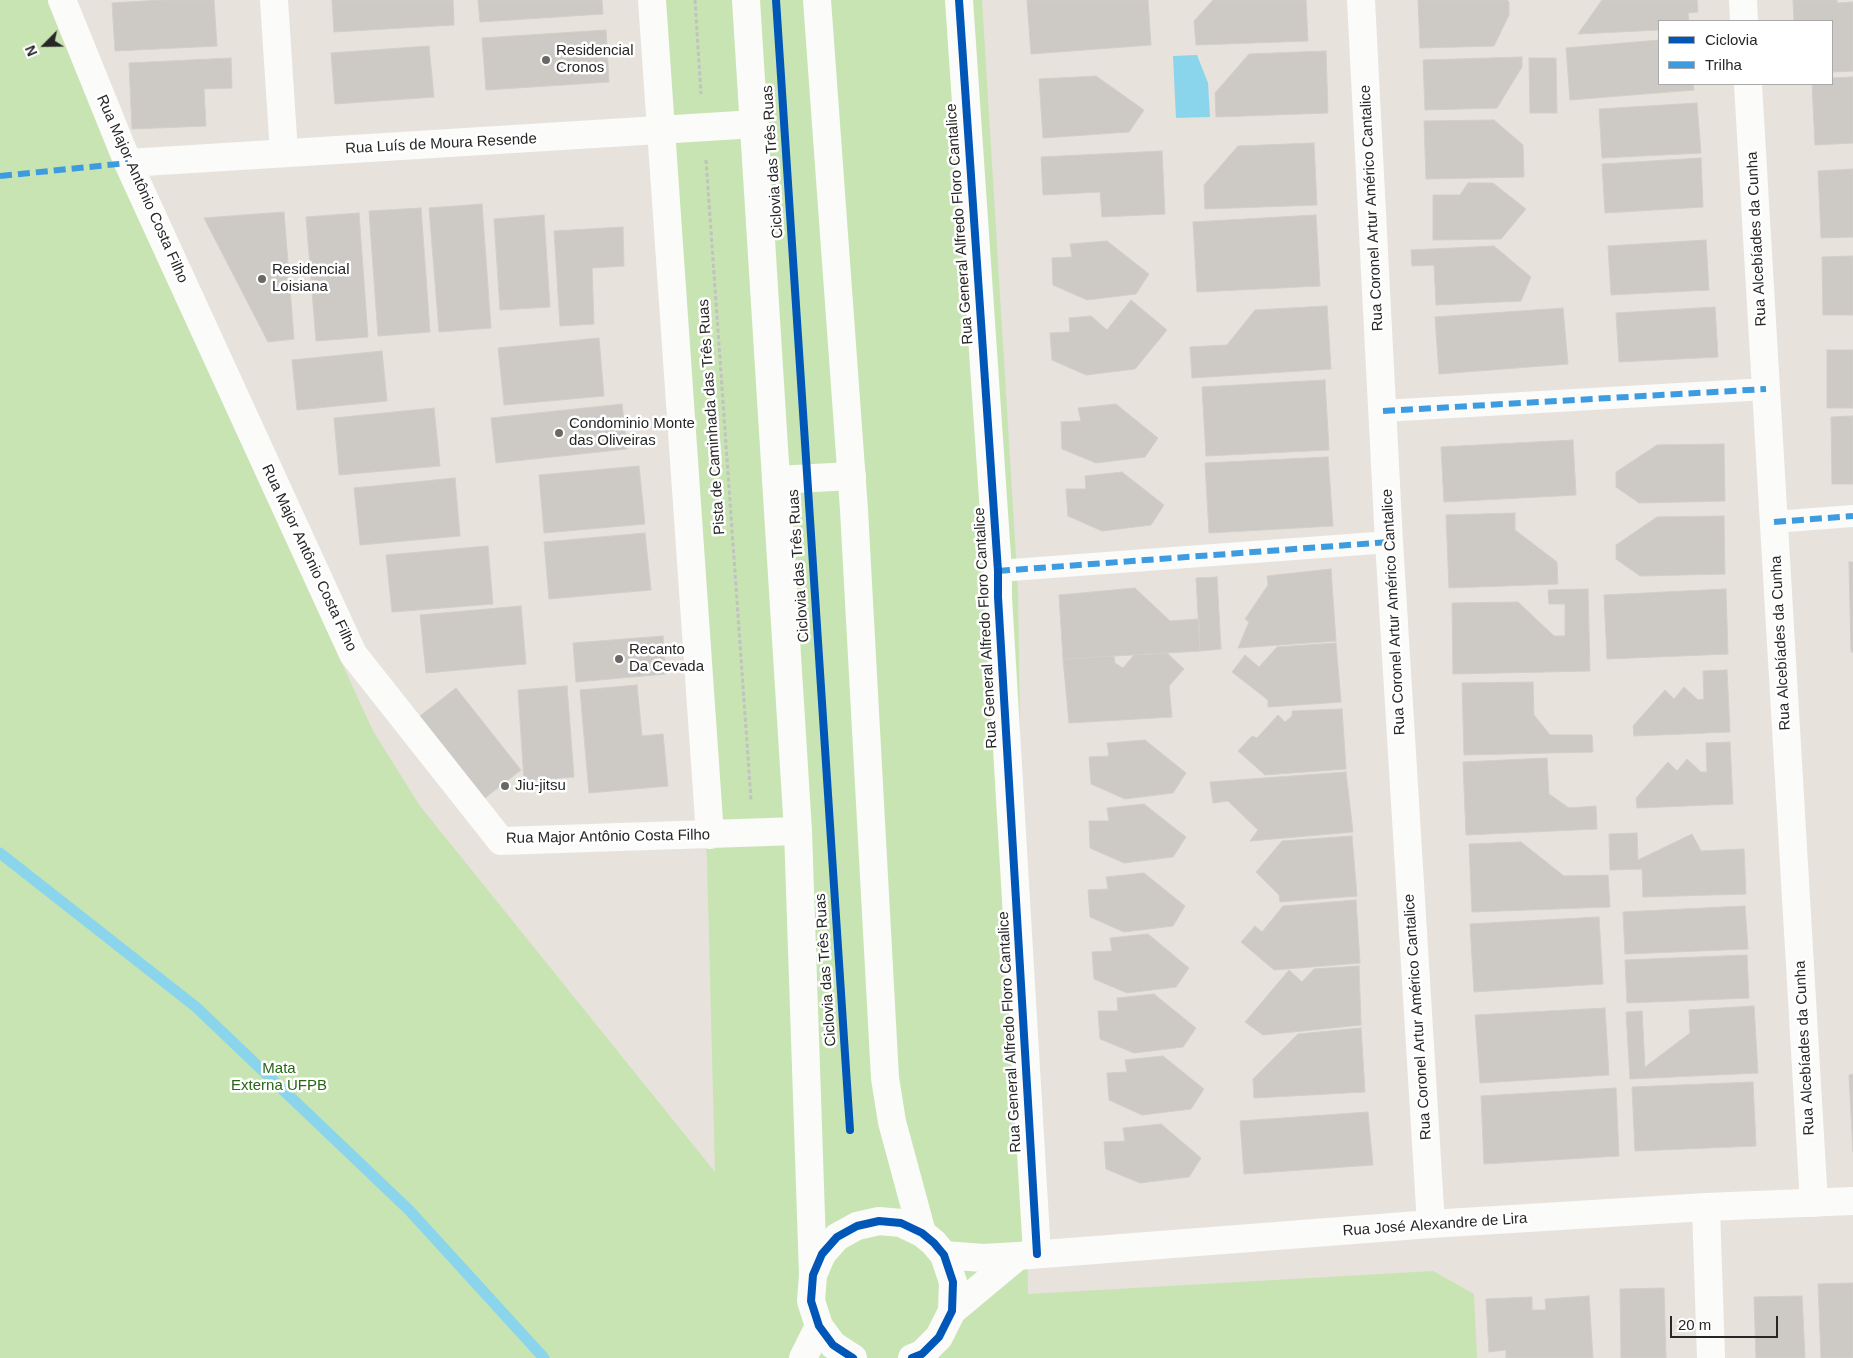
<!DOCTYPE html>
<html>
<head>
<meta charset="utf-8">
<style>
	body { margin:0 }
	#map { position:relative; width:1853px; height:1358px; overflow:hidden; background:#e7e2dc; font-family:Helvetica,sans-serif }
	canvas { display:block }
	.legend { position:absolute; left:1658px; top:20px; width:175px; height:65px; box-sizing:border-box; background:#fff; border:1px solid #a9a9a9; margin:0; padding:6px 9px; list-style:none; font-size:15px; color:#272727 }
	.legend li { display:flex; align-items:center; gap:10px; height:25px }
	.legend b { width:25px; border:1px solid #a9a9a9 }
	.north { position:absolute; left:20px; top:20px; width:50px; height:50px; -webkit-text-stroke:4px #fff; paint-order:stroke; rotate:247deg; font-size:14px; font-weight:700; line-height:20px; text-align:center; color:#272727 }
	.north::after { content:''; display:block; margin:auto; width:18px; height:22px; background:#272727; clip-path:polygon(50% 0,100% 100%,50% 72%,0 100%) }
	.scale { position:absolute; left:1670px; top:1316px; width:108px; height:22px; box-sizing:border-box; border:2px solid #272727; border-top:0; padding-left:6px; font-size:15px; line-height:18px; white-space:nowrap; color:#272727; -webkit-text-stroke:4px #fff; paint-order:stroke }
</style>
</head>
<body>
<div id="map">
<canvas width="1853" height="1358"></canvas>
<ul class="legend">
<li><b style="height:6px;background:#0057b8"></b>Ciclovia</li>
<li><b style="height:6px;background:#3d9ce0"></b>Trilha</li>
</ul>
<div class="north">N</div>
<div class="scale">20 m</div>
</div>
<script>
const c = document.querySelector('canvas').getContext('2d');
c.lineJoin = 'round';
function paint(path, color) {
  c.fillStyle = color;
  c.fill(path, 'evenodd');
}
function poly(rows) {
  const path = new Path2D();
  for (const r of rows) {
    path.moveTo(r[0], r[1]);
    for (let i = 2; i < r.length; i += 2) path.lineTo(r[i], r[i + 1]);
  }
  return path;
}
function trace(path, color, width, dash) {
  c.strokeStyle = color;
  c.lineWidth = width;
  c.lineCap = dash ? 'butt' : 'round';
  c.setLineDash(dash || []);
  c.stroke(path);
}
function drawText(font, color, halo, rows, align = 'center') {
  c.font = font + ' Helvetica,sans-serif';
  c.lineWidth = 5;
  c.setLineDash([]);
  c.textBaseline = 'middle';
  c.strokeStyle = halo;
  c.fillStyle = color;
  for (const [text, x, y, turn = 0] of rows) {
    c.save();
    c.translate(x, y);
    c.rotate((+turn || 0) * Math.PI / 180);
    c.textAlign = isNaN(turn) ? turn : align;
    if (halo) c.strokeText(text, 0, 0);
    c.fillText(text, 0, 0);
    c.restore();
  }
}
paint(poly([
	[0,0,51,0,140,222,373,731,420,806,715,1172,707,860,649,0,982,0,1018,590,1028,1294,1433,1271,1474,1294,1477,1358,0,1358]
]), '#c8e4b3');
paint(poly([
	[1197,55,1208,83,1210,117,1176,118,1173,56]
]), '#8bd5ec');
trace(poly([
	[0,853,196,1007,409,1210,544,1358]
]), '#8bd5ec', 11);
const building = poly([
	[161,0,214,0,217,46,115,51,112,3,161,0],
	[332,0,453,0,454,25,334,32,332,0],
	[478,0,602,0,603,14,480,22,478,0],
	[1027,0,1148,0,1151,45,1031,54,1027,0],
	[1213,0,1306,0,1308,41,1196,45,1194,21,1213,0],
	[1418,0,1507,0,1509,2,1509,15,1494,46,1420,48,1418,0],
	[1602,0,1697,0,1698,12,1688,13,1689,21,1659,21,1659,30,1578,34,1602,0],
	[1793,0,1837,0,1837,3,1853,2,1853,71,1832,72,1832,21,1794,21,1793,0],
	[606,30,609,82,486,90,482,38,606,30],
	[1659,40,1659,84,1693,84,1694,90,1570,100,1566,48,1659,40],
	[429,46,434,97,335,104,331,53,429,46],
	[1326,51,1328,113,1216,117,1215,93,1249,54,1326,51],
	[1522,57,1522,67,1497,108,1425,110,1423,60,1522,57],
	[231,58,232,88,204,89,206,126,132,129,129,63,231,58],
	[1529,58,1556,58,1557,113,1530,113,1529,58],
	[1096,76,1144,110,1129,132,1043,138,1039,79,1096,76],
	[1853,77,1853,143,1815,145,1812,84,1832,84,1832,78,1853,77],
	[1697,103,1701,153,1602,158,1599,109,1697,103],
	[1494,120,1523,145,1524,177,1426,179,1424,121,1494,120],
	[1314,143,1317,205,1205,209,1204,185,1238,146,1314,143],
	[1162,151,1165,214,1102,217,1100,192,1043,195,1041,157,1162,151],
	[1701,158,1703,207,1605,213,1602,164,1701,158],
	[1853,169,1853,237,1821,238,1818,171,1853,169],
	[1468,183,1493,183,1526,209,1501,239,1433,240,1433,195,1460,195,1468,183],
	[482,204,491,328,439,332,429,208,482,204],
	[421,208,430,332,378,336,369,211,421,208],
	[284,212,294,339,268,342,204,218,284,212],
	[359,213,368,337,316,341,306,217,359,213],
	[544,215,550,307,500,310,494,219,544,215],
	[1316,215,1320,286,1197,292,1193,222,1316,215],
	[623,227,624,266,592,268,594,324,560,326,554,231,623,227],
	[1706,240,1709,290,1611,295,1608,246,1706,240],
	[1107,241,1149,274,1136,294,1087,300,1053,285,1052,258,1072,257,1070,244,1107,241],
	[1494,246,1531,277,1521,301,1436,305,1434,265,1412,266,1411,250,1494,246],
	[1853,256,1853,315,1823,315,1822,257,1853,256],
	[1131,300,1167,330,1135,369,1086,375,1052,360,1050,333,1070,332,1069,318,1091,316,1107,330,1131,300],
	[1327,306,1331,369,1192,378,1190,347,1227,345,1255,310,1327,306],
	[1715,307,1718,357,1619,362,1616,313,1715,307],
	[1563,308,1568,364,1439,374,1435,317,1563,308],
	[599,338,604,396,504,405,498,348,599,338],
	[1827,350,1853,350,1853,408,1827,408,1827,350],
	[382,351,387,401,297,410,292,360,382,351],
	[1325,380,1329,450,1206,456,1202,387,1325,380],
	[622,404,627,449,496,463,491,418,622,404],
	[1116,404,1158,438,1145,457,1096,463,1062,449,1061,422,1081,421,1078,408,1116,404],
	[434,408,440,466,339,475,334,418,434,408],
	[1853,416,1853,484,1832,484,1831,417,1853,416],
	[1573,440,1576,495,1444,502,1441,447,1573,440],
	[1724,444,1725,501,1639,503,1616,487,1616,472,1657,445,1724,444],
	[1328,457,1333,526,1209,533,1205,463,1328,457],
	[639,466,645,524,544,533,539,475,639,466],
	[1122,472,1164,505,1151,525,1102,531,1068,516,1066,489,1086,489,1085,476,1122,472],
	[455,478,460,536,360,545,354,488,455,478],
	[1515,513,1515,530,1557,562,1558,584,1449,588,1446,515,1515,513],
	[1724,516,1725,574,1640,576,1616,559,1616,545,1657,517,1724,516],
	[645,533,651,590,549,599,544,542,645,533],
	[488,546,493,604,392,612,386,555,488,546],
	[1849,562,1853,562,1853,652,1851,652,1849,562],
	[1331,569,1336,641,1238,648,1249,622,1245,619,1268,585,1267,576,1331,569],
	[1217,577,1221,649,1200,651,1196,578,1217,577],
	[1135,588,1170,621,1199,619,1200,651,1063,659,1059,595,1135,588],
	[1588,589,1590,671,1453,674,1452,603,1518,602,1554,636,1565,636,1565,604,1549,604,1548,590,1588,589],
	[1726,589,1728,654,1607,659,1604,595,1726,589],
	[521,606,526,664,426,673,420,615,521,606],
	[663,636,666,674,576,682,573,643,663,636],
	[1336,643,1341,702,1268,707,1268,700,1232,672,1245,655,1259,667,1277,647,1336,643],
	[1167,653,1184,669,1169,686,1172,717,1069,723,1063,659,1114,656,1115,663,1123,668,1134,655,1167,653],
	[1727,670,1730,732,1634,736,1633,726,1665,690,1674,699,1684,687,1698,700,1704,699,1703,671,1727,670],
	[1533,682,1534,715,1550,735,1592,735,1593,752,1464,755,1462,683,1533,682],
	[637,685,642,736,663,734,668,786,589,793,580,690,637,685],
	[567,686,574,777,524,781,518,690,567,686],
	[456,688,521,770,485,798,420,716,456,688],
	[1342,709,1346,769,1265,775,1238,751,1252,736,1257,738,1278,715,1285,722,1292,716,1292,711,1342,709],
	[1145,740,1186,773,1173,793,1125,799,1091,784,1089,757,1109,756,1107,743,1145,740],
	[1730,742,1733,804,1637,808,1636,798,1668,762,1677,771,1687,759,1701,772,1707,772,1706,743,1730,742],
	[1547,758,1549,794,1569,808,1596,806,1597,829,1466,835,1463,762,1547,758],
	[1346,772,1353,832,1250,841,1258,830,1228,801,1213,803,1210,782,1346,772],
	[1144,804,1186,837,1173,857,1124,863,1090,848,1089,821,1109,821,1107,808,1144,804],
	[1637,833,1638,860,1692,834,1701,851,1744,849,1746,894,1643,897,1642,869,1610,870,1609,834,1637,833],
	[1352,836,1357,896,1280,902,1279,895,1256,872,1282,841,1352,836],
	[1521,842,1564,876,1608,875,1610,907,1472,912,1469,844,1521,842],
	[1144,873,1185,906,1173,926,1124,932,1090,917,1088,890,1108,889,1106,877,1144,873],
	[1356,900,1360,963,1274,970,1241,942,1255,926,1262,932,1283,906,1356,900],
	[1745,906,1748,949,1625,954,1623,912,1745,906],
	[1599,917,1603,984,1474,992,1470,924,1599,917],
	[1148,934,1189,968,1176,987,1127,993,1094,979,1092,952,1112,951,1110,938,1148,934],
	[1747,955,1749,998,1627,1003,1625,960,1747,955],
	[1359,966,1361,1025,1263,1035,1245,1022,1289,970,1302,982,1314,969,1359,966],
	[1154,994,1196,1028,1183,1047,1134,1053,1100,1039,1098,1011,1118,1011,1117,998,1154,994],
	[1754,1006,1758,1073,1630,1079,1626,1012,1642,1011,1645,1067,1690,1033,1689,1010,1754,1006],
	[1605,1008,1609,1075,1480,1083,1475,1015,1605,1008],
	[1361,1028,1365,1092,1254,1098,1253,1079,1298,1034,1361,1028],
	[1163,1056,1204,1089,1191,1109,1142,1115,1109,1100,1107,1073,1127,1072,1125,1060,1163,1056],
	[1853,1074,1853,1152,1849,1075,1853,1074],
	[1753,1082,1756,1146,1635,1151,1632,1087,1753,1082],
	[1616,1088,1619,1156,1484,1164,1481,1096,1616,1088],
	[1368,1112,1373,1165,1244,1174,1240,1121,1368,1112],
	[1161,1124,1201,1158,1189,1177,1140,1183,1106,1169,1104,1142,1125,1141,1123,1128,1161,1124],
	[1853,1283,1853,1358,1821,1358,1818,1284,1853,1283],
	[1664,1288,1666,1358,1621,1358,1620,1289,1664,1288],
	[1589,1296,1593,1358,1506,1358,1506,1350,1489,1352,1486,1299,1532,1297,1532,1310,1546,1310,1545,1299,1589,1296],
	[1802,1296,1805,1358,1756,1358,1754,1297,1802,1296]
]);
paint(building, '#cdcac6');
trace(building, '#d2cec8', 1);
trace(poly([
	[695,0,701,94],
	[706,160,751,800]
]), '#c2c2c1', 3, [4, 2.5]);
trace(poly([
	[1383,411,1766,389],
	[1774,522,1853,516],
	[998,571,1389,542]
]), '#fbfbfa', 22);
trace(poly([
	[62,0,128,163,353,654,501,841,798,831],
	[274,0,284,153],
	[652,0,710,835],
	[959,0,998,571,998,597,1037,1254],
	[1361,0,1389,542,1431,1224],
	[1743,0,1744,21],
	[1748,84,1814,1203],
	[128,163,755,124],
	[776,480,852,476],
	[1706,1207,1711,1358]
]), '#fbfbfa', 28);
trace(poly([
	[803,1358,819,1326]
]), '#fbfbfa', 28);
trace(poly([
	[746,0,798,831,813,1275,811,1301,819,1326,833,1345,853,1358],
	[817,0,854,510,885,1078,892,1122,922,1233],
	[944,1255,983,1258,1018,1256,1431,1224,1706,1207,1853,1201],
	[813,1275,822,1254,837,1237,857,1226,879,1221,901,1223,922,1233,934,1243,944,1255,953,1282,952,1311,939,1337,922,1354,912,1358],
	[952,1311,1018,1256]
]), '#fbfbfa', 28);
trace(poly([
	[0,176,128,163],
	[1383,411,1766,389],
	[1774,522,1853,516],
	[998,571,1389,542]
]), '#3d9ce0', 6, [12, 6]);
trace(poly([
	[776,0,850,1130],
	[959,0,998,571,998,597,1037,1254],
	[853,1358,833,1345,819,1326,811,1301,813,1275,822,1254,837,1237,857,1226,879,1221,901,1223,922,1233,934,1243,944,1255,953,1282,952,1311,939,1337,922,1354,912,1358]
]), '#0057b8', 8);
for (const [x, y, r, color] of [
	[546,60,5,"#6a6866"],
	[262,279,5,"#6a6866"],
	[559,433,5,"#6a6866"],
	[619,659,5,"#6a6866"],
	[505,786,5,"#6a6866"]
]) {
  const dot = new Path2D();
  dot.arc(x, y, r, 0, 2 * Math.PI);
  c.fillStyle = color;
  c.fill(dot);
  trace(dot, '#fff', 2);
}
drawText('15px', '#272727', '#fff', [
	["Residencial",556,51],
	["Cronos",556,68],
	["Residencial",272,270],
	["Loisiana",272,287],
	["Condominio Monte",569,424],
	["das Oliveiras",569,441],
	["Recanto",629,650],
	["Da Cevada",629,667],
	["Jiu-jitsu",515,786]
], 'left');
drawText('15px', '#272727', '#fff', [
	["Rua Luís de Moura Resende",441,144,-3],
	["Ciclovia das Três Ruas",773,162,-94],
	["Rua Major Antônio Costa Filho",142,189,66],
	["Rua Coronel Artur Américo Cantalice",1372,208,-93],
	["Rua General Alfredo Floro Cantalice",960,224,-94],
	["Rua Alcebíades da Cunha",1757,239,-93],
	["Pista de Caminhada das Três Ruas",712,417,-94],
	["Rua Major Antônio Costa Filho",309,558,65],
	["Ciclovia das Três Ruas",799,566,-94],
	["Rua Coronel Artur Américo Cantalice",1394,612,-93],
	["Rua General Alfredo Floro Cantalice",986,628,-93],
	["Rua Alcebíades da Cunha",1781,643,-93],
	["Rua Major Antônio Costa Filho",608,837,-1],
	["Ciclovia das Três Ruas",826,970,-94],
	["Rua Coronel Artur Américo Cantalice",1418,1017,-94],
	["Rua General Alfredo Floro Cantalice",1010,1032,-93],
	["Rua Alcebíades da Cunha",1805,1048,-93],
	["Rua José Alexandre de Lira",1435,1225,-4]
]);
drawText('15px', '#276616', '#fff', [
	["Mata",279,1069],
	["Externa UFPB",279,1086]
]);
</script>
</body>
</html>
